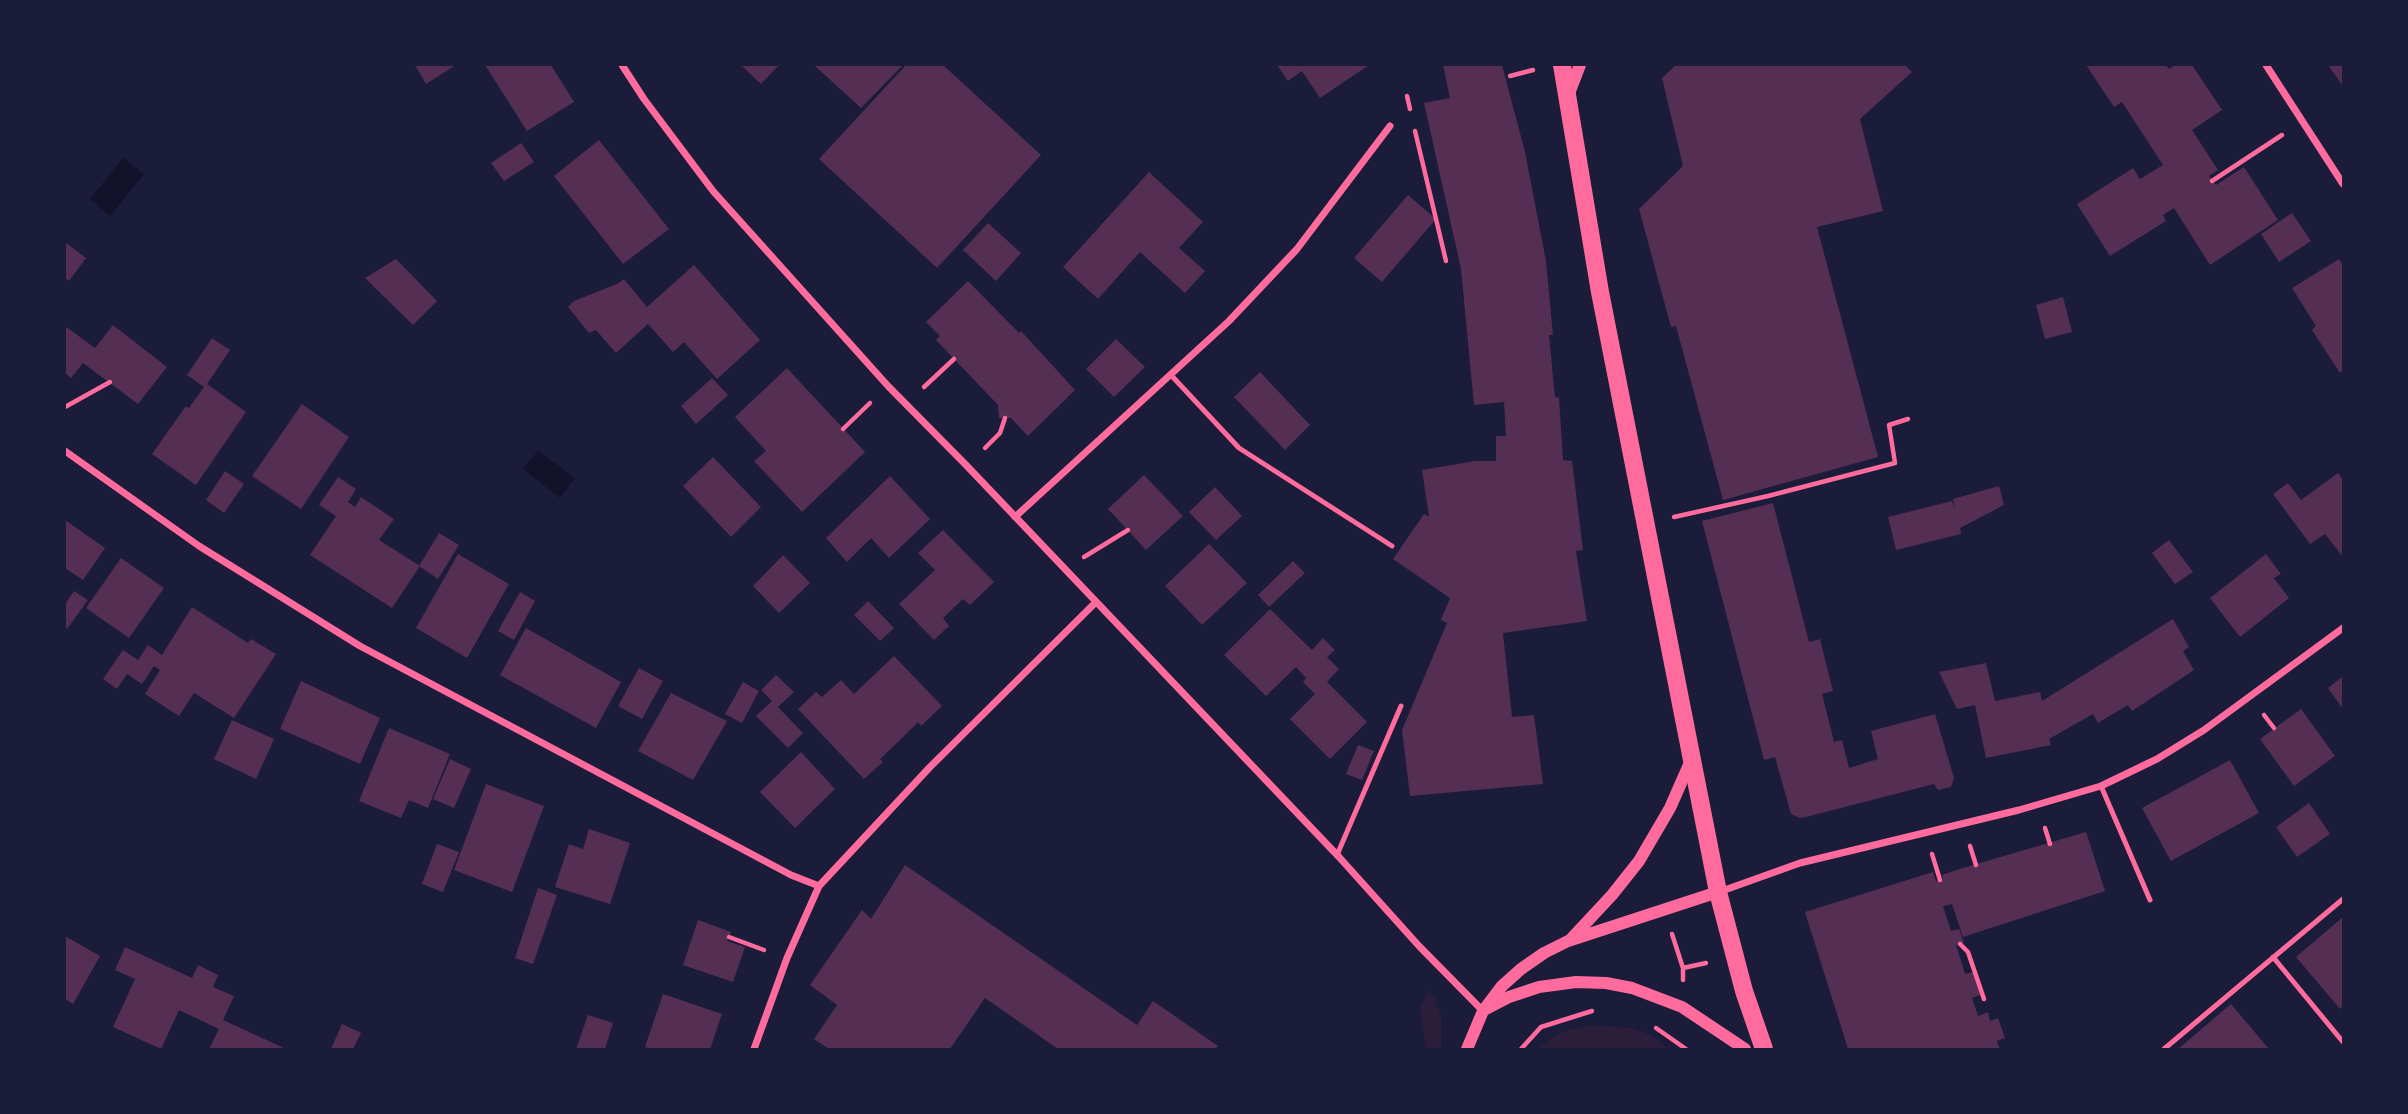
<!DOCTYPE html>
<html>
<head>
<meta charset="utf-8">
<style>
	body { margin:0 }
	#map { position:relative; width:2408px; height:1114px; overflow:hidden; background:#1b1b3a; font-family:Arial,sans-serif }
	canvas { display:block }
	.frame { position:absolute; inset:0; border:66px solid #1b1b3a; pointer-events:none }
</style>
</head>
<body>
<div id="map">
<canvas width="2408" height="1114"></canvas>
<div class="frame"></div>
</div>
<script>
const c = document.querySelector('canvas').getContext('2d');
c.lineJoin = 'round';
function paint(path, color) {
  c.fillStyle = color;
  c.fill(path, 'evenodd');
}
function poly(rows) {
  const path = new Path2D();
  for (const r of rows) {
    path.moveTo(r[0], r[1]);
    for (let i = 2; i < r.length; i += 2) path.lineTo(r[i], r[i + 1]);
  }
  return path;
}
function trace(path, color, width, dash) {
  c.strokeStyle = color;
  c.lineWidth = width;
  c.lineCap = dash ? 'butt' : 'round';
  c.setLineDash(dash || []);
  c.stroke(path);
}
paint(poly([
	[1428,991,1435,999,1441,1016,1441,1049,1426,1049,1420,1007],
	[1592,1025,1632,1028,1650,1035,1669,1049,1538,1049,1555,1035,1572,1029]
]), '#2a1e3b');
paint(poly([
	[123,158,144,174,110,216,90,199],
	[538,451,575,478,560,498,523,469]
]), '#12122b');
paint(poly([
	[415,65,456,65,426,84],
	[485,65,551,65,574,102,527,131],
	[741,65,779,65,761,84],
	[814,65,903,65,861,108],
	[906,65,943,65,1041,155,937,268,819,159],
	[1277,65,1369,65,1320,98,1302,71,1288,81],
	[1443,65,1502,65,1525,152,1546,261,1553,335,1549,335,1555,397,1559,398,1563,460,1572,461,1583,550,1576,551,1587,621,1503,633,1512,717,1534,715,1543,784,1410,796,1402,730,1447,623,1441,620,1450,598,1393,559,1424,514,1429,517,1422,470,1475,461,1496,461,1496,436,1506,436,1504,402,1474,405,1461,269,1424,103,1450,98],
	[1676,65,1905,65,1912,72,1860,119,1883,211,1817,227,1878,457,1723,500,1676,326,1671,327,1639,209,1683,166,1662,78],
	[2086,65,2166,65,2169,69,2175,65,2192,65,2222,110,2192,130,2218,170,2209,176,2216,185,2244,167,2278,220,2210,265,2174,208,2163,215,2166,221,2110,256,2077,204,2133,168,2140,179,2163,165,2122,102,2114,107],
	[2328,65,2343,65,2343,86],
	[599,140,669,229,623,264,554,176],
	[521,143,534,162,504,181,491,163],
	[1149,172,1203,222,1179,248,1205,271,1185,293,1140,252,1098,299,1063,267],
	[1408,195,1436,219,1382,282,1354,258],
	[2292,213,2311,241,2279,262,2261,234],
	[988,223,1021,253,996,281,963,250],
	[65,242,86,258,69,281,65,278],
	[396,259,437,301,413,325,365,278],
	[2339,259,2343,265,2343,370,2340,373,2312,330,2316,326,2292,288],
	[694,265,760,340,717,379,684,342,673,352,648,324,616,353,596,330,589,333,568,307,574,301,617,284,624,279,647,307],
	[968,281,1019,333,1021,331,1075,390,1028,436,1011,418,999,418,998,405,936,340,940,336,926,322],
	[2063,297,2072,332,2045,339,2036,305],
	[113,325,167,367,138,404,83,363,71,378,65,373,65,326,95,348],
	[212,338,230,350,207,384,246,412,196,485,152,454,186,406,189,408,204,387,187,375],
	[1116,339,1145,367,1114,397,1086,369],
	[787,368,865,452,802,512,754,461,766,451,735,417],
	[1260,372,1310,425,1285,450,1234,397],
	[712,378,728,395,696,424,681,406],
	[302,404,349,437,301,509,252,476],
	[713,457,761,507,731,537,683,486],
	[225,471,244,484,224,513,206,500],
	[2338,473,2343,480,2343,557,2325,534,2310,544,2273,494,2288,483,2301,500],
	[1144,475,1183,516,1146,550,1108,509],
	[890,476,930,519,889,558,871,538,847,562,826,538],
	[338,477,356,489,348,502,355,507,361,497,394,519,379,540,420,566,392,608,310,555,336,516,319,505],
	[1999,486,2004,505,1960,528,1961,534,1896,550,1888,517,1952,501,1955,508,1953,499],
	[1215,487,1242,516,1216,540,1189,512],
	[1773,503,1809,642,1820,639,1833,691,1822,694,1834,742,1842,740,1849,768,1878,759,1871,731,1935,714,1954,778,1951,787,1938,790,1934,784,1806,817,1800,818,1791,814,1775,757,1764,760,1702,521],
	[65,520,105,548,83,580,65,568],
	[943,530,994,582,970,605,963,599,943,618,949,626,934,640,899,604,935,570,918,553],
	[439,533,459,545,438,579,419,566],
	[2169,540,2193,572,2175,584,2152,553],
	[1209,544,1247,583,1202,625,1165,586],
	[458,554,509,584,467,658,416,628],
	[2266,554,2281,574,2274,578,2289,598,2240,637,2210,598],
	[783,555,810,583,779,613,753,586],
	[121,558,164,588,129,638,86,608],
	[1293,561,1305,573,1269,607,1258,595],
	[74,591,88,600,67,629,65,627,65,604],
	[520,592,535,601,514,640,498,631],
	[868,601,894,628,880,641,854,615],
	[192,607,248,643,251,639,276,654,234,718,194,693,179,716,145,694,160,670,154,666,142,684,127,674,117,689,103,679,123,650,138,660,148,645,162,655],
	[1270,609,1312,650,1323,638,1335,650,1327,657,1339,669,1327,682,1367,722,1330,759,1290,719,1315,694,1303,682,1306,678,1296,667,1266,696,1224,655],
	[2173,619,2189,647,2183,651,2194,670,2132,711,2128,705,2098,723,2093,714,2049,739,2051,745,1986,758,1975,705,1957,709,1939,672,1986,663,1995,701,2040,692,2042,701],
	[526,628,621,682,596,728,500,675],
	[894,656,942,706,921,726,918,722,899,741,880,759,883,762,864,779,798,709,816,692,822,697,841,680,854,694],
	[639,668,663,681,642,719,618,706],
	[776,675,794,692,778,707,803,733,788,748,756,716,772,701,761,690],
	[2343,676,2343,709,2328,688],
	[301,681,380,718,360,764,280,729],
	[743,682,759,691,742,723,725,714],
	[671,693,727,721,693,780,638,751],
	[2301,709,2335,756,2294,786,2260,739],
	[232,720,274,739,256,779,214,759],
	[389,728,450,754,428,808,409,800,401,818,359,801],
	[1358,745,1374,751,1362,780,1346,774],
	[801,752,835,789,795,828,760,792],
	[450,759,471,769,454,808,433,799],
	[2230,760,2259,813,2171,861,2142,808],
	[486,784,544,806,512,892,454,870],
	[2309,803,2330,834,2297,857,2276,827],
	[589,829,630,843,610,904,555,887,569,844,583,849],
	[2086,832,2105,891,1963,937,1952,904,1943,906,1951,931,1959,929,1964,943,1956,945,1965,974,1973,972,1980,995,1972,998,1978,1016,1988,1012,1990,1021,1998,1018,2005,1038,1997,1041,2000,1049,1848,1049,1805,912,1933,872,1936,881,1940,880,1943,879,1942,875,1963,868],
	[437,844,459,852,443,892,422,884],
	[905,865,1137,1025,1153,1001,1218,1046,1215,1049,1058,1049,985,998,950,1049,829,1049,814,1039,837,1005,810,985,862,910,871,919],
	[538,888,557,895,533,964,515,958],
	[2343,917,2343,1006,2340,1009,2296,957],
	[698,920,731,932,727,941,745,947,733,982,683,965],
	[65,936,100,956,73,1004,65,999],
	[125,947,192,978,198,965,218,975,213,987,234,996,223,1020,286,1049,209,1049,219,1029,179,1010,161,1049,113,1027,135,979,115,970],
	[663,994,722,1014,710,1049,651,1049,645,1047],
	[2231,1004,2269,1049,2178,1049],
	[588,1015,613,1023,605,1049,576,1049],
	[342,1024,361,1033,353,1049,331,1049]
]), '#542f53');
trace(poly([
	[1510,76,1533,70],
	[1407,96,1410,109],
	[1415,131,1446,261],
	[2212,181,2282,135],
	[924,387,954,359],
	[65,407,110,382],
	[843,429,870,403],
	[985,448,1000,433,1005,418],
	[1674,517,1768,496,1895,463,1889,425,1908,419],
	[1084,557,1128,530],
	[2264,715,2274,728],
	[2045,828,2050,844],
	[1970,846,1976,865],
	[1932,854,1940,880],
	[1672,934,1683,968,1683,980],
	[729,937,764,950],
	[1960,944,1968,952,1984,999],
	[1683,968,1706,963],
	[1656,1028,1686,1049],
	[1521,1049,1541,1027,1592,1011]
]), '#ff6b9d', 4.5);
trace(poly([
	[1170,374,1239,448,1392,546],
	[2101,786,2150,900],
	[1337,855,1401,706],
	[2273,957,2343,1042],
	[2164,1049,2343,899]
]), '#ff6b9d', 5);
trace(poly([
	[622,65,644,99,713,191,888,386,967,466,1339,857,1419,946,1483,1011],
	[2266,65,2343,184],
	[65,451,199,546,360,646,791,875,819,886],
	[1015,517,1229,321,1297,249,1390,126],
	[1719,892,1800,863,2019,810,2101,786,2157,759,2204,730,2343,628],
	[754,1049,787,958,819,886,930,767,1095,603]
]), '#ff6b9d', 7);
trace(poly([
	[1568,96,1580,65],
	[1571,939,1612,895,1639,861,1670,808,1692,758],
	[1486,1009,1509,997,1539,987,1576,982,1606,983,1632,988,1682,1007,1745,1049],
	[1467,1049,1483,1011,1502,986,1521,969,1544,953,1568,941,1718,892]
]), '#ff6b9d', 12);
trace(poly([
	[1562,65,1600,292,1718,892,1744,991,1764,1049]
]), '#ff6b9d', 18);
</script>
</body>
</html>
